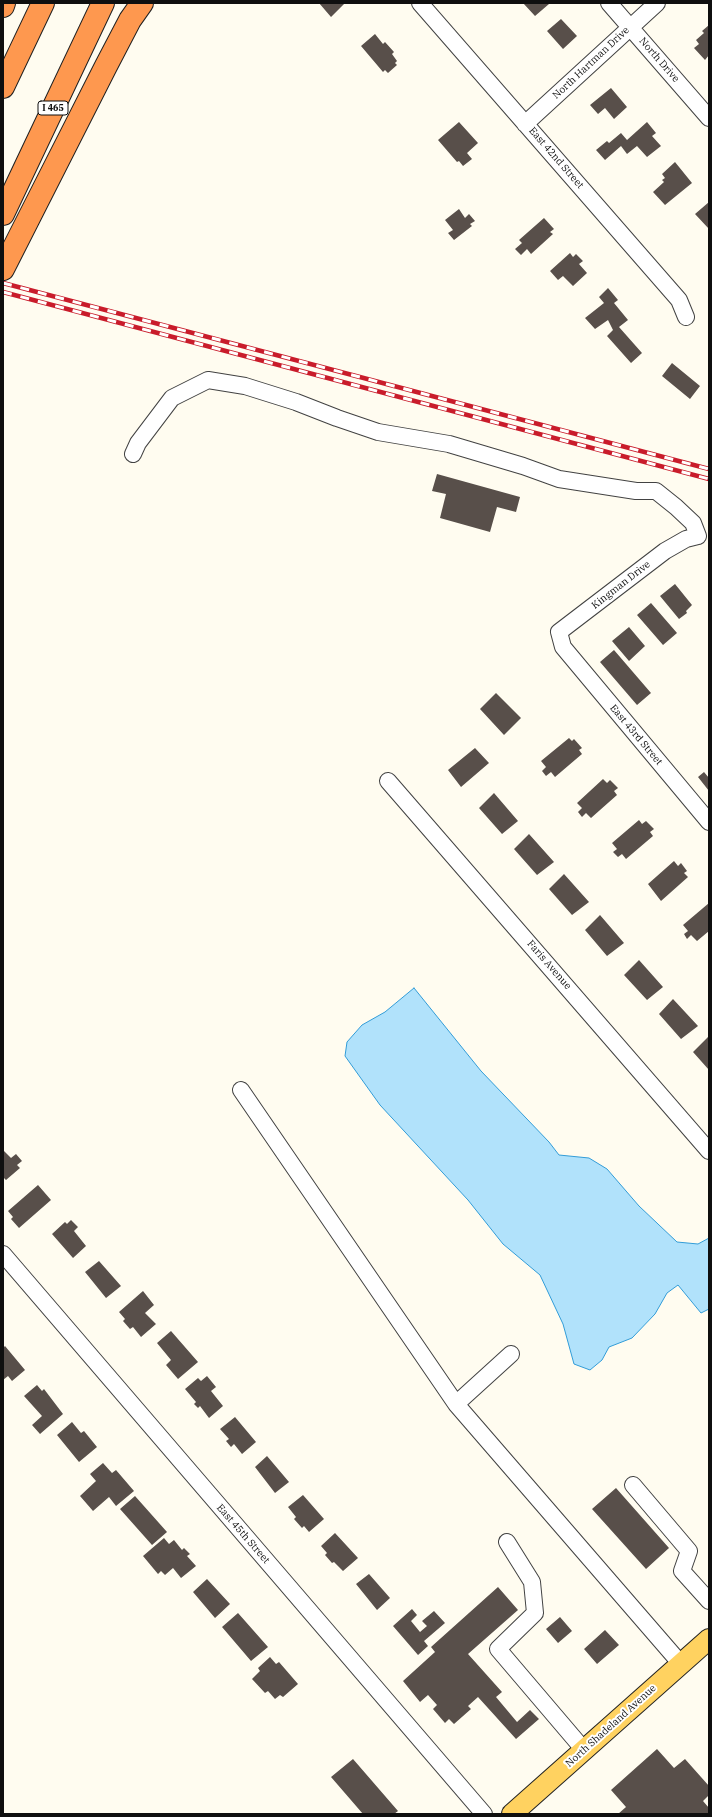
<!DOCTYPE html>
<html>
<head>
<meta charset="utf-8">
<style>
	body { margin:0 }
	#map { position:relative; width:712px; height:1817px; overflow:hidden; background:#fffcf0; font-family:"IBM Plex Serif",serif }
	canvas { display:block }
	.frame { position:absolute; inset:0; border:4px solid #0f0f0f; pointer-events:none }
</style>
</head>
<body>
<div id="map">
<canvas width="712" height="1817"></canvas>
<div class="frame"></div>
</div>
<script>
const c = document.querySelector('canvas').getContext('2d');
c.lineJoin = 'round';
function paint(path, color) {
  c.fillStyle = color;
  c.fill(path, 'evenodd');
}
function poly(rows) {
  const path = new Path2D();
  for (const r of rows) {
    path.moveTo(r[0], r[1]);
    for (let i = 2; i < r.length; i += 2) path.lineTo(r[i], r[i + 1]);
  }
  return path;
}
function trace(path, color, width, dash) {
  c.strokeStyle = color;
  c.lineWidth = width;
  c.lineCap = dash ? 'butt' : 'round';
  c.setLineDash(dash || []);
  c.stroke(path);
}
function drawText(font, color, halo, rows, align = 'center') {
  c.font = font + ' "IBM Plex Serif",serif';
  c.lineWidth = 4;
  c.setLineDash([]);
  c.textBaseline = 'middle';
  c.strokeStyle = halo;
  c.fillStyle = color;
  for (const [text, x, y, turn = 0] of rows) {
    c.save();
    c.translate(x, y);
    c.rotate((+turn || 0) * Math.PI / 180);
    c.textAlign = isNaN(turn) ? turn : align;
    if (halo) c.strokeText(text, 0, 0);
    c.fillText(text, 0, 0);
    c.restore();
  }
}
const water = poly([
	[414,988,481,1071,549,1142,559,1155,589,1158,607,1169,639,1206,677,1242,698,1244,709,1238,709,1309,701,1313,678,1285,667,1293,655,1314,632,1338,609,1347,602,1360,590,1370,574,1364,563,1324,540,1275,503,1244,468,1200,380,1105,345,1056,347,1042,362,1025,385,1012,414,988]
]);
paint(water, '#b1e2fb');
trace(water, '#329cd7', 1);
paint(poly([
	[319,3,345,3,331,17],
	[523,3,548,3,549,4,535,16],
	[561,19,577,36,563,49,547,31],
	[709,25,709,55,705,60,694,48,699,44,696,40,704,33,702,31],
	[375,34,383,44,385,42,394,52,392,54,397,61,395,63,397,65,388,73,385,70,383,72,361,46],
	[611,88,627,107,614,119,605,108,598,114,590,105],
	[459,122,478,143,467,153,472,159,463,166,459,161,457,162,438,140],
	[647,122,656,133,652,136,661,146,647,157,637,146,627,154,621,146,605,160,596,150,607,141,609,143,621,133,627,140],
	[675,162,692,183,665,205,653,192,664,182,662,180,665,178,662,174],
	[709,202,709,229,695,214],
	[459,209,465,218,469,214,475,221,470,224,472,226,454,240,448,233,453,230,445,220],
	[544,218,554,229,550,232,553,234,531,254,527,249,521,255,515,249,522,243,519,240],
	[570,253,573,257,576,254,583,261,579,264,587,273,573,286,563,276,558,280,550,271],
	[608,288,618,300,614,303,628,320,619,327,642,353,631,363,607,336,613,330,608,320,595,329,585,318,604,303,599,297],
	[672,363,700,386,690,399,662,376],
	[437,474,520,497,516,512,497,507,490,532,440,518,446,494,432,491],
	[675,584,692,605,686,611,687,613,679,619,660,596],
	[651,603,677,633,663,645,637,615],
	[629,627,645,646,629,661,612,641],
	[614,650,651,693,637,705,600,662],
	[496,693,521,718,504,735,480,709],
	[569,738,572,741,574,739,582,748,579,750,582,754,555,777,551,772,546,776,542,771,546,767,541,761],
	[475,748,489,763,461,787,448,770],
	[704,772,709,778,709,791,698,777],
	[603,779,607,783,610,780,618,788,614,791,617,795,591,818,586,813,582,817,578,812,582,808,577,803],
	[494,793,518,821,502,834,479,808],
	[639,820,642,824,646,821,654,829,650,832,653,836,626,859,622,854,618,857,613,852,617,849,612,843],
	[529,834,554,862,537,875,514,849],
	[674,861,678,866,681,863,687,871,684,873,688,877,661,901,648,884],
	[564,874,589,902,572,915,549,889],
	[709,903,709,931,697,941,691,935,687,939,684,934,688,931,683,925],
	[600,915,624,943,607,956,585,930],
	[639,960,663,987,647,1000,624,975],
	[673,999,698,1026,681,1039,659,1014],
	[708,1037,709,1038,709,1070,693,1052],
	[3,1150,11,1158,16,1154,22,1161,17,1165,20,1168,6,1180,3,1177],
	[38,1185,51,1200,19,1228,11,1219,13,1217,8,1211],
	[71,1220,78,1227,74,1231,86,1246,73,1258,52,1234,65,1222,67,1224],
	[99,1261,121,1286,106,1298,85,1272],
	[143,1291,154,1305,145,1313,156,1324,141,1337,133,1327,130,1329,123,1321,125,1319,119,1312],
	[171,1331,198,1362,178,1379,166,1365,171,1360,157,1343],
	[5,1346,25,1370,12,1381,8,1376,3,1380,3,1348],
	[207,1376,216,1387,211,1391,223,1406,209,1418,200,1406,198,1408,194,1404,196,1402,185,1389,198,1378,201,1381],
	[37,1385,42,1391,44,1389,63,1414,40,1434,32,1425,42,1416,24,1396],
	[235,1417,256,1442,242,1454,234,1444,231,1447,226,1441,229,1439,220,1429],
	[72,1422,81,1433,84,1431,97,1447,79,1462,57,1435],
	[267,1456,289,1482,275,1493,255,1467],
	[103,1463,112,1473,116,1470,134,1491,116,1506,109,1497,93,1511,80,1496,96,1481,90,1474],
	[616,1488,669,1548,646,1569,592,1509],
	[303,1495,324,1519,309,1532,304,1526,302,1528,294,1519,296,1517,288,1507],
	[135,1496,167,1532,152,1545,120,1509],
	[335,1533,358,1558,343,1571,334,1562,332,1563,325,1555,327,1553,321,1546],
	[164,1538,169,1544,174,1540,182,1550,184,1548,190,1554,187,1556,196,1566,181,1578,173,1568,165,1575,161,1571,158,1574,143,1556],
	[369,1574,390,1598,377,1610,356,1584],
	[207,1579,230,1604,215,1618,193,1592],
	[498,1587,518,1610,468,1654,502,1692,496,1697,517,1722,530,1710,539,1719,516,1739,478,1697,468,1706,471,1709,454,1724,449,1719,445,1723,433,1709,437,1705,428,1695,420,1702,403,1681,435,1652,431,1647],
	[412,1609,417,1615,411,1621,420,1632,427,1626,422,1621,434,1611,445,1623,424,1641,428,1646,418,1655,393,1626],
	[238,1613,268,1647,251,1661,222,1627],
	[560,1617,572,1631,558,1643,546,1629],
	[605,1630,619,1645,597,1664,584,1649],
	[270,1657,276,1664,279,1662,298,1684,283,1697,280,1695,275,1699,268,1691,265,1693,252,1679,260,1671,258,1668],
	[657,1749,674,1768,685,1759,709,1786,709,1795,703,1801,709,1808,709,1814,618,1814,626,1807,611,1790],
	[353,1759,398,1811,394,1814,363,1814,331,1777]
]), '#584f4a');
const minor = poly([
	[420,3,679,300,686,317],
	[609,3,709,118],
	[525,124,657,3],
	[133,454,138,443,172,398,208,380,245,386,296,402,337,418,378,432,449,444,523,466,559,479,636,491,656,491,676,507,693,523,698,536,686,539,665,551,559,632,563,647,709,822],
	[388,781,709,1151],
	[241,1090,456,1404,681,1664],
	[3,1254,484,1814],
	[456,1404,511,1354],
	[633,1485,689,1551,682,1571,709,1601],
	[507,1542,532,1582,535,1613,498,1649,584,1750]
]);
const major = poly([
	[512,1814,709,1639]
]);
const highway = poly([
	[3,6,4,3],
	[3,87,43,3],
	[3,214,103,3],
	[3,269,106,66,130,20,142,3]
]);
trace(minor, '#424242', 18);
trace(major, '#202020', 22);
trace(highway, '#202020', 24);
trace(minor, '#fff', 16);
trace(major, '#ffd260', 20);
trace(highway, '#fe984f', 22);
const rail = poly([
	[3,283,709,469],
	[3,292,709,479]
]);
trace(rail, '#c91c2b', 4.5);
trace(rail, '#fff', 3, [9]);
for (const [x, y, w] of [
	[53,108,30]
]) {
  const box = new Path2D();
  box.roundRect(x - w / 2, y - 7, w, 14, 3);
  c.fillStyle = '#fff';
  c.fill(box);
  trace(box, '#0f0f0f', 1);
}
drawText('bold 9px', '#0f0f0f', null, [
	["I 465",53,108]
]);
drawText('10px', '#0f0f0f', '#fff', [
	["North Drive",659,60,49],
	["North Hartman Drive",591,63,-43],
	["East 42nd Street",556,158,49],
	["Kingman Drive",621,585,-38],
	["East 43rd Street",636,735,50],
	["Faris Avenue",549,965,49],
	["East 45th Street",243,1534,49],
	["North Shadeland Avenue",611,1726,-42]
]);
</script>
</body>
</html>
